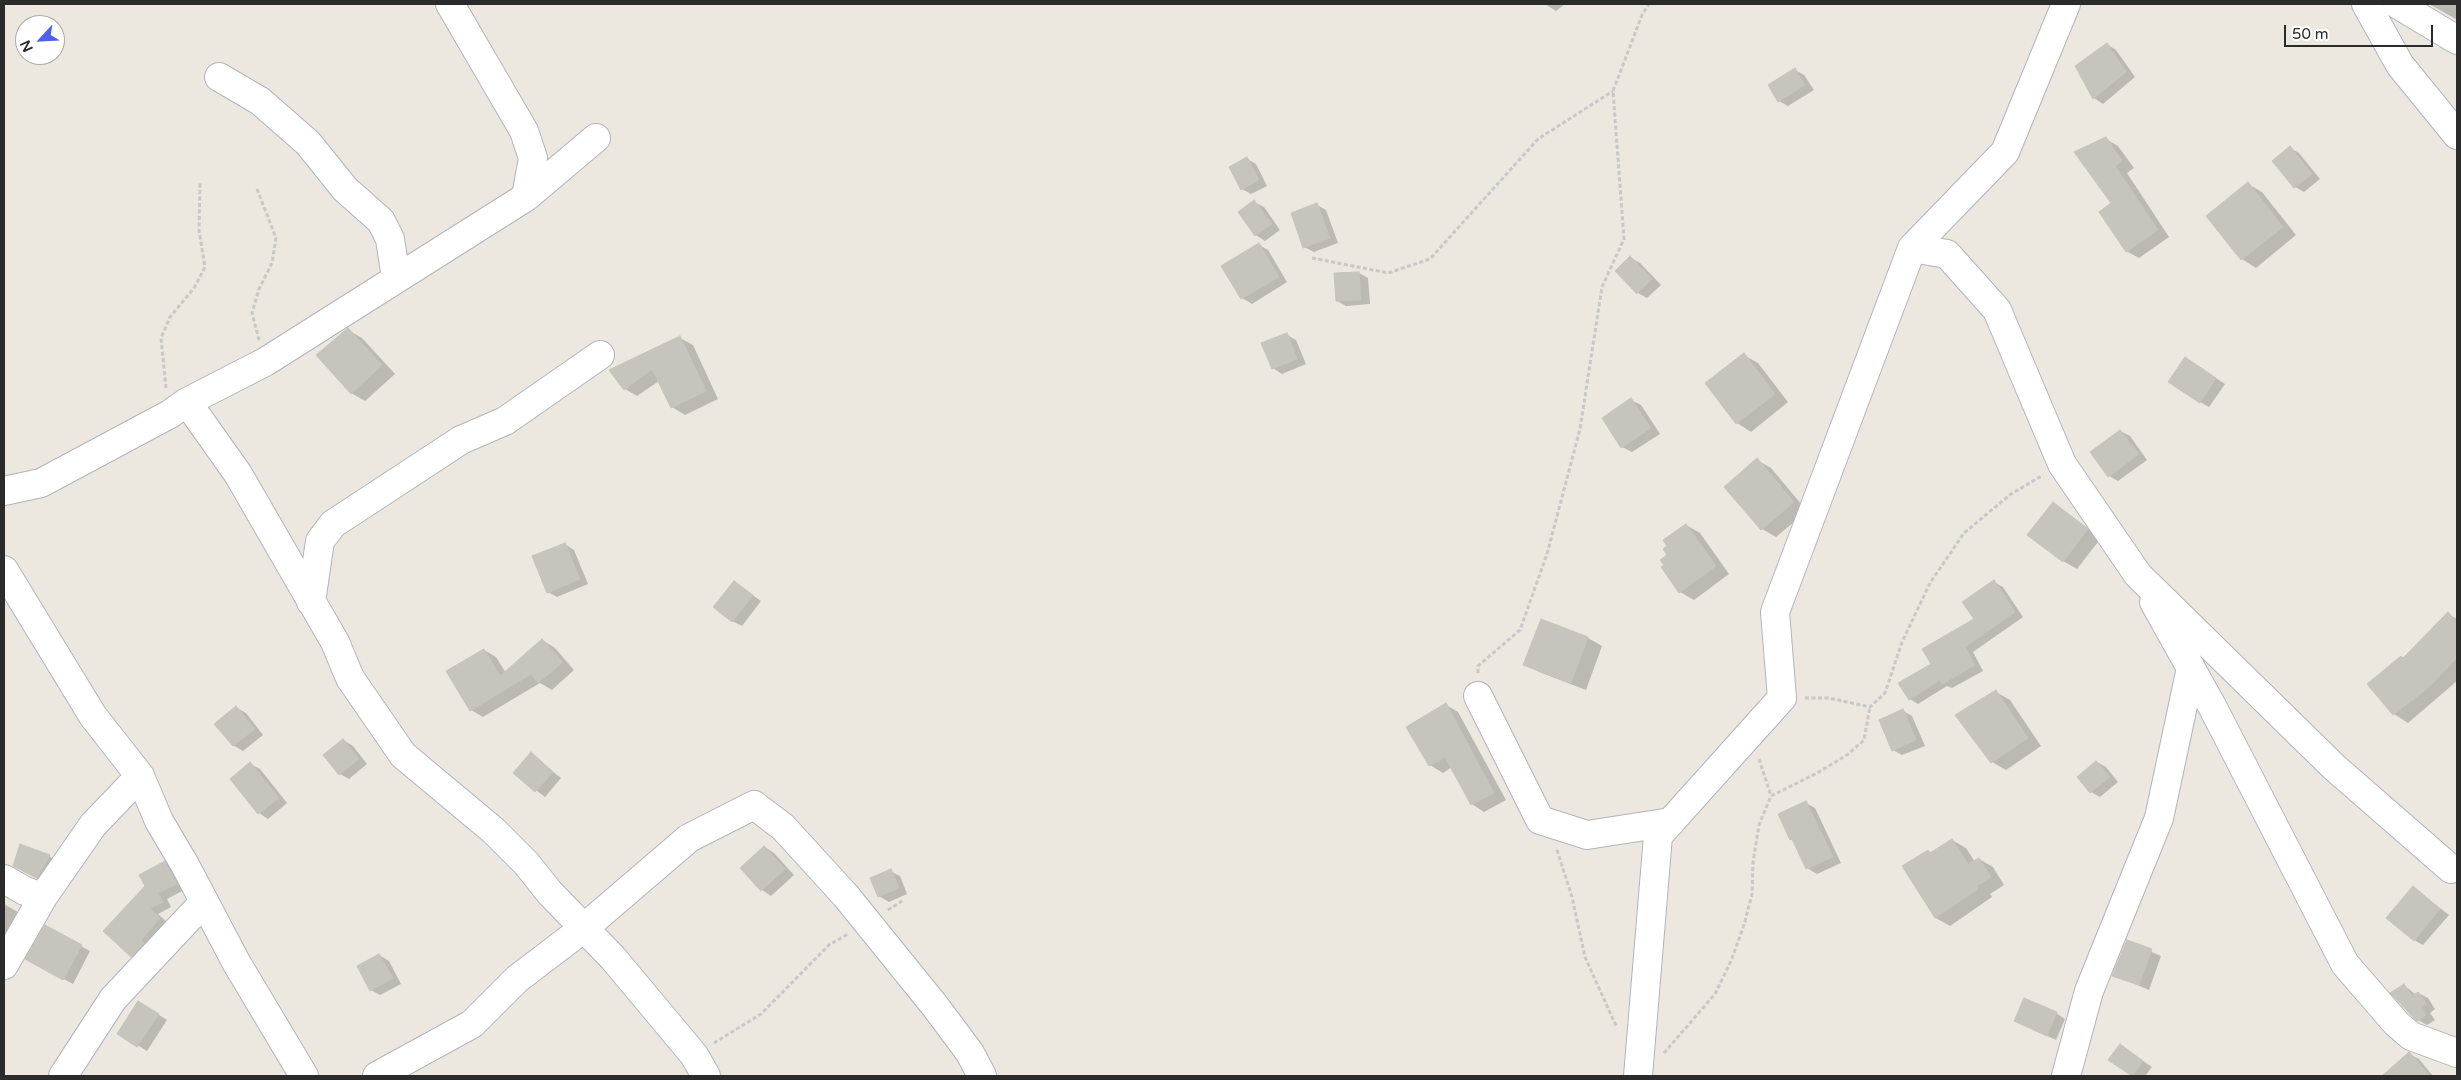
<!DOCTYPE html>
<html>
<head>
<meta charset="utf-8">
<style>
	body { margin:0 }
	#map { position:relative; width:2461px; height:1080px; overflow:hidden; background:#ece7df; font-family:"Varela Round",sans-serif }
	canvas { display:block }
	.frame { position:absolute; inset:0; border:5px solid #2b2b2b; pointer-events:none }
	.north { position:absolute; left:15px; top:15px; width:50px; height:50px; box-sizing:border-box; background:#fff; border:1px solid #aaa; border-radius:50%; rotate:245deg; font-size:14px; font-weight:700; line-height:20px; text-align:center; color:#2b2b2b }
	.north::after { content:''; display:block; margin:auto; width:18px; height:22px; background:#4e61ea; clip-path:polygon(50% 0,100% 100%,50% 72%,0 100%) }
	.scale { position:absolute; left:2284px; top:25px; width:149px; height:22px; box-sizing:border-box; border:2px solid #2b2b2b; border-top:0; padding-left:6px; font-size:15px; line-height:18px; white-space:nowrap; color:#2b2b2b; -webkit-text-stroke:4px #fff; paint-order:stroke }
</style>
</head>
<body>
<div id="map">
<canvas width="2461" height="1080"></canvas>
<div class="frame"></div>
<div class="north">N</div>
<div class="scale">50 m</div>
</div>
<script>
const c = document.querySelector('canvas').getContext('2d');
c.lineJoin = 'round';
function paint(path, color) {
  c.fillStyle = color;
  c.fill(path, 'evenodd');
}
function poly(rows) {
  const path = new Path2D();
  for (const r of rows) {
    path.moveTo(r[0], r[1]);
    for (let i = 2; i < r.length; i += 2) path.lineTo(r[i], r[i + 1]);
  }
  return path;
}
function trace(path, color, width, dash) {
  c.strokeStyle = color;
  c.lineWidth = width;
  c.lineCap = dash ? 'butt' : 'round';
  c.setLineDash(dash || []);
  c.stroke(path);
}
paint(poly([
	[1545,4,1565,4,1556,11],
	[2429,4,2457,4,2457,20,2454,18],
	[2107,44,2116,50,2135,77,2103,104,2094,98],
	[1795,70,1804,75,1814,90,1788,106,1779,101],
	[2106,139,2118,146,2134,168,2127,173,2169,237,2139,258,2126,251,2112,204],
	[2290,148,2299,153,2320,179,2304,192,2295,187],
	[1247,159,1256,164,1267,186,1251,194,1242,189],
	[2248,184,2262,192,2296,235,2256,268,2242,259],
	[1254,202,1264,207,1280,230,1265,241,1256,235],
	[1317,205,1326,210,1338,243,1314,252,1304,247],
	[1259,245,1268,250,1287,282,1252,304,1242,298,1223,266],
	[1631,258,1640,263,1661,285,1647,298,1638,293],
	[1359,273,1368,278,1370,304,1346,306,1337,301],
	[348,330,362,338,395,374,365,401,351,393],
	[1287,335,1296,340,1306,364,1282,374,1273,368],
	[680,338,693,345,718,399,685,415,672,407,659,381,637,396,625,389],
	[1744,355,1758,363,1788,402,1751,432,1737,423,1706,384],
	[2194,364,2225,384,2209,407,2200,402],
	[1631,400,1641,405,1660,434,1632,452,1622,447],
	[2120,431,2130,436,2147,460,2118,481,2109,476],
	[1757,460,1771,468,1807,511,1776,537,1762,529],
	[2053,503,2101,538,2077,569,2063,561],
	[1686,525,1700,533,1729,574,1694,600,1680,592,1669,555,1668,546],
	[565,544,574,550,588,584,557,597,548,592],
	[734,582,761,601,742,626,732,621],
	[1994,582,2003,587,2023,617,1973,652,1983,671,1952,688,1947,686,1918,704,1910,699,1932,664,1975,619],
	[2448,614,2457,619,2457,681,2408,723,2394,714,2369,684,2404,659],
	[1541,621,1588,638,1602,646,1586,690,1539,672,1525,664],
	[542,640,555,648,574,670,552,690,540,683,483,717,471,710,484,650,496,657,506,673],
	[1996,692,2010,700,2041,746,2006,770,1992,762],
	[1446,705,1458,712,1506,800,1484,812,1472,804,1452,767,1443,773,1430,765,1408,727],
	[237,708,246,713,263,735,243,751,233,745],
	[1903,711,1912,716,1925,746,1902,755,1893,750],
	[343,740,353,746,367,764,349,779,340,774],
	[531,754,561,778,545,797,514,773],
	[2097,762,2106,767,2118,782,2100,797,2091,792],
	[250,764,260,769,287,803,268,819,259,813,232,779],
	[1806,803,1815,808,1841,863,1817,874,1807,868,1795,841,1791,839],
	[1952,840,1966,848,1975,862,1979,859,1993,867,2004,885,1990,894,1992,897,1950,926,1936,918,1904,867,1928,851,1932,853],
	[765,847,774,853,794,875,771,896,762,890,742,868],
	[49,856,58,862,46,883,23,871],
	[165,862,174,868,186,889,167,899,171,907,158,914,169,924,141,961,132,956,146,886],
	[890,871,900,876,907,894,889,902,879,896],
	[2413,887,2449,915,2423,945,2414,940],
	[4,904,21,914,4,940],
	[45,927,90,951,73,984,27,959],
	[2127,941,2161,956,2149,990,2114,975],
	[379,955,389,961,401,984,380,995,371,990],
	[2404,985,2416,995,2418,993,2428,998,2435,1009,2430,1013,2435,1020,2427,1025,2418,1020],
	[148,1008,167,1020,147,1051,118,1033],
	[2056,1013,2065,1019,2056,1040,2015,1021],
	[2120,1045,2152,1067,2145,1076,2132,1076,2110,1059],
	[2409,1054,2419,1059,2433,1076,2385,1076]
]), '#0003');
const building = poly([
	[2107,43,2126,72,2093,99,2075,66,2107,43],
	[1795,68,1805,85,1778,102,1768,85,1795,68],
	[2106,137,2122,161,2115,166,2158,230,2126,252,2099,212,2111,203,2074,152,2106,137],
	[2290,146,2312,174,2294,188,2272,161,2290,146],
	[1247,157,1259,180,1241,190,1229,167,1247,157],
	[2248,182,2283,227,2241,260,2206,216,2248,182],
	[1254,200,1272,224,1255,236,1238,212,1254,200],
	[1317,203,1330,238,1303,248,1291,213,1317,203],
	[1259,243,1279,277,1241,299,1221,266,1259,243],
	[1630,256,1652,279,1637,294,1615,271,1630,256],
	[1359,272,1361,300,1336,301,1334,273,1359,272],
	[348,328,382,365,351,394,316,355,348,328],
	[1287,333,1297,359,1272,369,1261,343,1287,333],
	[680,336,706,391,671,408,652,369,624,390,609,370,680,336],
	[1744,353,1775,394,1736,424,1705,383,1744,353],
	[2185,357,2216,378,2200,403,2168,382,2185,357],
	[1631,398,1651,428,1621,448,1602,418,1631,398],
	[2120,430,2139,454,2108,477,2090,452,2120,430],
	[1757,458,1794,502,1761,530,1724,487,1757,458],
	[2053,502,2088,529,2063,562,2027,535,2053,502],
	[1686,524,1716,566,1679,593,1661,567,1664,565,1660,560,1667,555,1663,549,1667,546,1663,540,1686,524],
	[565,543,580,579,547,593,532,556,565,543],
	[1994,580,2015,612,1965,647,1975,665,1942,684,1940,680,1909,700,1898,683,1931,664,1922,649,1974,619,1962,602,1994,580],
	[734,581,753,595,732,622,713,607,734,581],
	[2448,612,2457,623,2457,658,2428,688,2393,715,2367,684,2401,656,2403,658,2448,612],
	[1541,619,1588,637,1571,683,1523,665,1541,619],
	[542,639,563,662,538,683,531,674,470,711,446,671,484,649,500,676,542,639],
	[1996,690,2028,738,1991,763,1955,715,1996,690],
	[1446,703,1494,793,1471,805,1445,757,1429,766,1406,727,1446,703],
	[236,706,255,729,233,746,214,724,236,706],
	[1903,709,1916,740,1892,751,1879,720,1903,709],
	[343,739,359,759,339,775,323,755,343,739],
	[531,752,553,772,535,792,513,773,531,752],
	[2096,761,2110,777,2090,793,2077,777,2096,761],
	[250,762,279,798,258,814,230,779,250,762],
	[1806,801,1833,857,1806,869,1792,839,1790,840,1778,814,1806,801],
	[1952,839,1968,864,1979,858,1991,877,1977,886,1978,889,1935,918,1902,866,1928,850,1930,853,1952,839],
	[20,844,50,855,37,878,13,866,20,844],
	[764,846,785,869,761,891,740,868,764,846],
	[165,861,177,884,158,893,163,902,150,908,160,918,141,940,144,943,131,957,103,931,145,886,139,875,165,861],
	[891,869,899,888,878,897,870,878,891,869],
	[2413,886,2440,909,2414,941,2386,918,2413,886],
	[45,925,82,945,63,980,25,959,45,925],
	[2127,940,2152,949,2139,985,2112,976,2127,940],
	[379,954,393,978,370,991,357,966,379,954],
	[2404,984,2412,996,2418,992,2427,1004,2422,1007,2426,1015,2417,1021,2390,993,2404,984],
	[2024,998,2057,1012,2047,1036,2014,1021,2024,998],
	[138,1001,159,1014,137,1047,117,1034,138,1001],
	[2120,1044,2143,1061,2132,1076,2108,1060,2120,1044],
	[2409,1052,2430,1076,2382,1076,2409,1052]
]);
paint(building, '#c7c4be');
trace(building, '#c7c3b8', 1);
const minor = poly([
	[450,4,524,131,533,158,526,197],
	[2366,4,2400,65,2457,135],
	[2397,4,2457,40],
	[219,77,260,101,308,143,345,189,381,221,390,239,396,278],
	[1912,248,1947,254,1997,310,2062,464,2138,575,2334,767,2451,869],
	[187,402,238,474,335,642,350,678,403,755,494,831,526,863,550,893,613,958,694,1055,706,1076],
	[4,491,41,483,170,414,187,402,265,362,526,197,596,138],
	[4,570,93,716,140,776,159,821,185,865,236,962,304,1076],
	[311,602,320,541,333,524,461,440,505,421,600,355],
	[2154,602,2212,706,2345,964,2396,1023,2411,1036,2457,1053],
	[1478,696,1540,820,1587,835,1671,822],
	[4,879,25,891,43,897],
	[4,965,43,897,93,825,140,776],
	[63,1076,113,999,204,902],
	[377,1076,472,1024,517,979,584,928,689,838,754,805,783,827,846,896,935,1006,970,1053,982,1076],
	[1638,1076,1658,836,1782,698,1775,612,1912,248,2005,152,2066,4],
	[2066,1076,2089,991,2159,818,2191,668]
]);
trace(minor, '#b2b4bd', 30);
trace(poly([
	[257,189,276,238,272,263,259,289,252,313,259,340],
	[1312,258,1388,273,1430,259,1538,139,1613,91],
	[166,388,161,338,170,317,194,288,205,267,199,230,200,183],
	[1478,673,1478,666,1520,630,1547,554,1580,429,1602,287,1624,239,1613,91,1642,15,1649,4],
	[1805,698,1829,698,1870,707,1885,693,1902,642,1930,583,1964,533,2011,494,2043,475],
	[1759,759,1771,796],
	[1557,850,1572,897,1585,957,1617,1028],
	[888,910,902,901],
	[714,1043,761,1014,829,945,848,934],
	[1664,1053,1715,994,1731,961,1744,925,1752,894,1753,862,1759,825,1771,796,1819,772,1847,755,1864,740,1870,707]
]), '#c8c8c8', 3, [4, 2.5]);
trace(minor, '#fff', 28);
</script>
</body>
</html>
